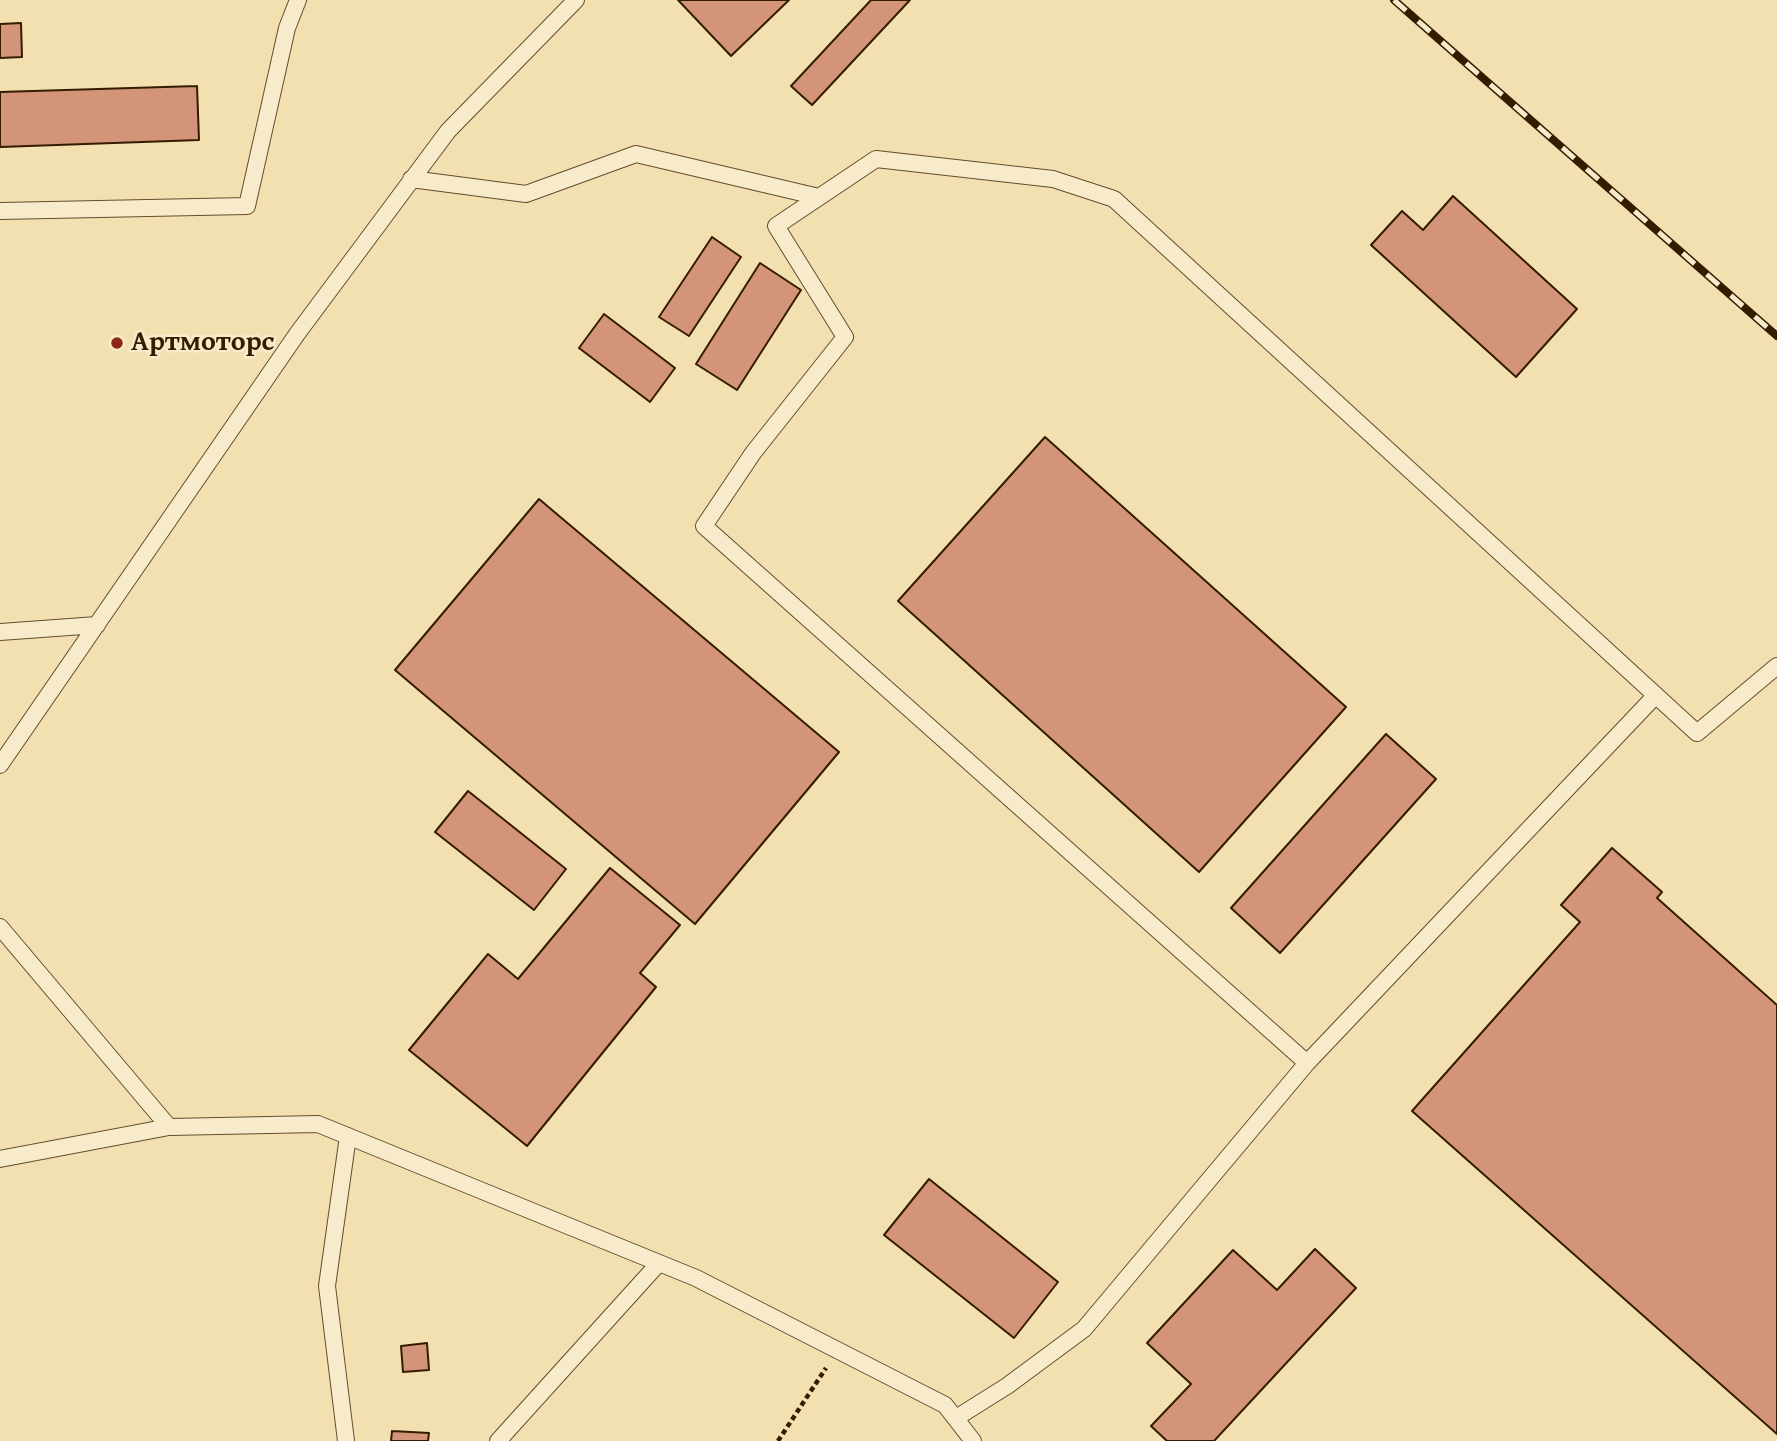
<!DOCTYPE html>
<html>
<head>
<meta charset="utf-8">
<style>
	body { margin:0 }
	canvas { display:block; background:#f3e0b1 }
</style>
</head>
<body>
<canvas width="1777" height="1441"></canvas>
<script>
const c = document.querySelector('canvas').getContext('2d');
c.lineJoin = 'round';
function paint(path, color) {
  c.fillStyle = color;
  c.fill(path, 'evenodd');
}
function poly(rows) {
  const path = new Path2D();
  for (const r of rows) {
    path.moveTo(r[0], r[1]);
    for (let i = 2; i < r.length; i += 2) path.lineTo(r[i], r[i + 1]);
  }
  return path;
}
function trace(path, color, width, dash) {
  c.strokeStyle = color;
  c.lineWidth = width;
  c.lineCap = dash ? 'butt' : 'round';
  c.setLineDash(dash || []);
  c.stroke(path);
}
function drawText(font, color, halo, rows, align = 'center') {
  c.font = font + ' "Gentium Book Plus",serif';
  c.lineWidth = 5;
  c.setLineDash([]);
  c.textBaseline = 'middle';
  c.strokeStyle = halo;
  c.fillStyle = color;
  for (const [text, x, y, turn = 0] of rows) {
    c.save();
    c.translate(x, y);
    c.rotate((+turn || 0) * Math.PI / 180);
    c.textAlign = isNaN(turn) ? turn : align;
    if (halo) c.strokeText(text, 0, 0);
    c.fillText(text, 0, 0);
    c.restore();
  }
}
const building = poly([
	[678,0,789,0,731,56,678,0],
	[871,0,910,0,812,105,791,86,871,0],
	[21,23,22,57,0,58,0,24,21,23],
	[197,86,199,140,0,147,0,92,197,86],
	[1453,196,1577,309,1516,377,1371,245,1402,211,1423,230,1453,196],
	[712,237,741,257,689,336,659,317,712,237],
	[760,263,801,290,737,390,696,364,760,263],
	[604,314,675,368,650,402,579,348,604,314],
	[1045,437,1346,707,1199,872,898,601,1045,437],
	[539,499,839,752,695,924,395,670,539,499],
	[1386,734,1436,779,1280,953,1231,908,1386,734],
	[468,791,566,869,534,910,435,832,468,791],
	[1612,848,1662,892,1657,898,1777,1005,1777,1434,1412,1111,1580,922,1561,905,1612,848],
	[610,868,680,925,640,973,656,987,527,1146,409,1050,488,954,518,979,610,868],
	[929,1179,1058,1282,1014,1338,884,1235,929,1179],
	[1315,1249,1356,1288,1214,1441,1167,1441,1151,1426,1191,1384,1147,1343,1233,1250,1277,1290,1315,1249],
	[427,1343,429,1370,403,1372,401,1346,427,1343],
	[392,1431,429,1433,428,1441,391,1441,392,1431]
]);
paint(building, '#d49479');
trace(building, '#331c00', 2);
const service = poly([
	[411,179,526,194,636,154,819,197],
	[0,211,247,206,287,28,298,0],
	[0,632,97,625],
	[0,765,297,334,448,131,576,0],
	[0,927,169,1127],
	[1307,1063,1656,695],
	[0,1159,169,1127,318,1124,696,1278,945,1405,973,1441],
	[956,1418,1007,1386,1084,1329,1307,1063,704,526,753,453,845,337,776,226,876,159,1053,179,1114,199,1697,733,1777,666],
	[346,1441,327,1286,348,1136],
	[498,1441,659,1263]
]);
trace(service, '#634d2c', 18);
trace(poly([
	[778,1441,826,1368]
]), '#331c00', 4.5, [5, 3.5]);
trace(service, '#f7ebcc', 16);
const rail = poly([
	[1394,0,1777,336]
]);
trace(rail, '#331c00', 8);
trace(rail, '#f7ebcc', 5, [16]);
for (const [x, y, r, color] of [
	[117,343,7,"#8f2418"]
]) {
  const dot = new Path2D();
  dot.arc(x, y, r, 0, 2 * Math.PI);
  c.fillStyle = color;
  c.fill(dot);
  trace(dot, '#f7ebcc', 2.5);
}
drawText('bold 28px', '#331c00', '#f7ebcc', [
	["Артмоторс",131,343]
], 'left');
</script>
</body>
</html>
